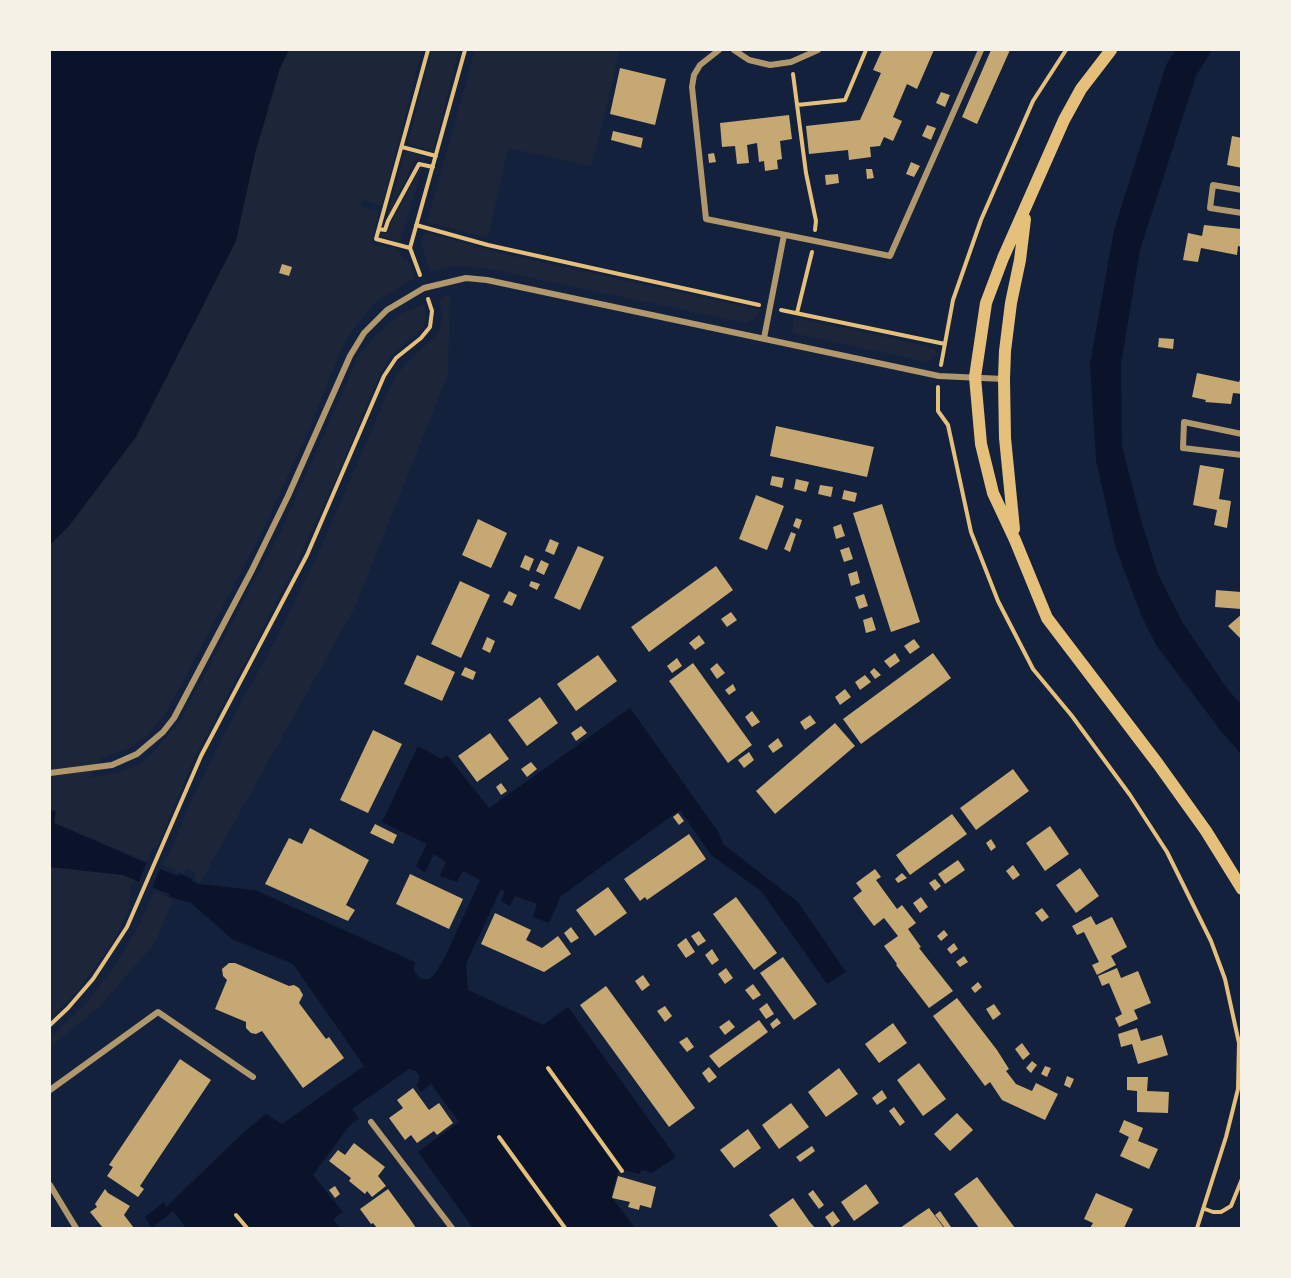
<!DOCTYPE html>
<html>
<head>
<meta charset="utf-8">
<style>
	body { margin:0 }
	#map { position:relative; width:1291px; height:1278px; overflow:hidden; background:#14213d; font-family:"Work Sans",sans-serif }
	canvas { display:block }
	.frame { position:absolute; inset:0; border:51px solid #f6f1e7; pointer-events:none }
</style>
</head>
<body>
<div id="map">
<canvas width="1291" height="1278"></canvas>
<div class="frame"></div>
</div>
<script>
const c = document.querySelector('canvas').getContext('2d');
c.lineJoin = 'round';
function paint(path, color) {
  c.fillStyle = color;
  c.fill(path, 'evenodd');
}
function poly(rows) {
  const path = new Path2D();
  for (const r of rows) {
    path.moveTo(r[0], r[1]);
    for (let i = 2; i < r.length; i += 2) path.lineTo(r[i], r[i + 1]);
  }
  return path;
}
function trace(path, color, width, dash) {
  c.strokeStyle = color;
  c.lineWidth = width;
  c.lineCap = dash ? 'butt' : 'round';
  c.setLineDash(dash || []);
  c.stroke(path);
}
paint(poly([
	[50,50,422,50,382,206,362,200,360,206,379,211,371,243,398,249,403,260,407,258,416,278,388,293,376,302,357,324,343,346,303,443,260,536,166,713,145,737,132,747,102,758,90,778,121,772,139,764,154,752,181,720,283,527,358,357,374,337,400,314,425,304,426,321,422,329,392,355,380,374,338,474,294,569,193,761,156,849,153,848,147,862,60,825,50,840],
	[432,50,459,50,433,151,408,144],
	[475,50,619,50,612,85,591,166,508,148,488,238,427,222],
	[405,151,425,157,424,161,416,158,387,218],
	[420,168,422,168,400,242,380,236,382,233,387,234,391,223],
	[425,232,500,253,761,310,755,319,745,323,485,268,454,266,430,272,421,244],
	[450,294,448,374,355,607,199,885,196,883,197,880,194,878,196,872,186,868,184,874,162,865,166,856,168,857,193,797,222,738,276,639,320,549,393,381,406,363,436,336,440,329,442,315,439,299],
	[794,317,927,346,936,350,937,355,927,362,792,333],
	[50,867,123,875,136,880,129,889,132,891,128,904,131,906,113,942,77,992,50,1019],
	[155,891,173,900,155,943,98,1008,50,1047,50,1038,88,1001,114,967,136,931]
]), '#1d2539');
paint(poly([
	[50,50,289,50,280,68,255,154,236,241,136,437,69,526,50,545],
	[1176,50,1212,50,1196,76,1140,250,1121,364,1122,446,1141,520,1158,574,1183,623,1228,690,1241,704,1241,754,1220,730,1156,645,1142,617,1116,549,1096,461,1090,364,1114,230,1166,65],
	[630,708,719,833,723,844,798,902,846,972,827,984,761,891,711,855,680,810,561,896,549,923,533,917,537,904,515,896,510,906,501,901,505,891,501,889,466,964,468,990,543,1025,568,1007,676,1157,652,1173,642,1170,639,1174,619,1169,611,1196,635,1228,473,1228,418,1152,459,1122,431,1084,421,1092,416,1085,419,1082,419,1075,416,1071,409,1069,352,1109,359,1119,350,1125,313,1175,343,1212,333,1219,340,1228,186,1228,173,1211,152,1228,145,1217,164,1202,166,1207,243,1133,266,1114,282,1124,364,1066,293,964,232,939,191,903,170,897,169,894,123,875,50,867,50,810,56,811,54,823,177,876,180,874,193,879,192,881,199,884,255,890,415,962,414,971,418,976,422,979,429,979,435,974,445,957,480,880,463,871,457,882,440,876,446,862,434,854,425,873,416,866,427,844,382,822,418,746,442,759,447,755,489,808]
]), '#0b132b');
paint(poly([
	[148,859,162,865,151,890,138,884]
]), '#14213d');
paint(poly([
	[882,50,934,50,917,89,907,84,893,117,902,121,893,141,884,137,880,146,870,147,871,157,849,160,848,150,809,154,806,126,860,120,881,73,873,70],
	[991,50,1010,50,977,124,962,117],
	[620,68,666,79,655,125,610,114],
	[941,92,950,95,945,107,936,103],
	[789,115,792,139,780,141,782,159,777,160,778,169,765,171,764,161,759,162,757,143,747,145,749,163,737,164,735,146,722,147,720,123],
	[927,125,936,128,931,140,922,136],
	[613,131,643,138,641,148,611,140],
	[1232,136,1242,138,1242,168,1227,165],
	[714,153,716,162,709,163,708,154],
	[911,162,920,166,914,177,906,174],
	[866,169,872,169,874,178,867,179],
	[838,174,839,183,826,185,825,175],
	[1204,225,1241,229,1242,247,1238,246,1237,255,1201,248,1198,262,1183,260,1188,233,1202,236],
	[282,264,292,267,289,276,279,273],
	[1159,338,1174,339,1173,349,1158,347],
	[1197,373,1239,382,1242,375,1242,394,1233,393,1231,404,1205,402,1206,400,1192,397],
	[776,426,874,447,867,477,770,456],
	[1200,465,1224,469,1219,499,1231,501,1227,528,1214,525,1217,510,1193,505],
	[772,476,784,478,782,488,770,485],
	[796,479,809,482,806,492,794,489],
	[820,485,833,487,831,497,818,494],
	[844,490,857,493,855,502,842,499],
	[756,495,784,506,767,550,739,539],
	[882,504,920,622,891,632,853,513],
	[796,518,802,520,799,529,793,526],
	[478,519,507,533,491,568,462,555],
	[841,524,845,536,836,539,833,527],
	[791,532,796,534,790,552,784,549],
	[550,539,559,543,554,555,545,551],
	[578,546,604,557,580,610,554,598],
	[849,547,853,559,844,562,840,550],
	[525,555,534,559,529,571,520,567],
	[541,560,549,564,544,575,536,571],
	[716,566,733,590,649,652,631,627],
	[857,571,860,583,851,586,848,574],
	[460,581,490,595,461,658,431,644],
	[531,581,540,584,537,590,529,586],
	[1216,590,1241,592,1241,609,1215,607],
	[509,591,517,595,512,606,503,602],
	[864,594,868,606,859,609,855,597],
	[731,612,737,620,727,627,721,619],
	[1242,614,1242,637,1240,638,1228,626],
	[872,617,876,630,866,633,863,620],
	[699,635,705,643,695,650,689,643],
	[487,637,495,641,490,653,482,649],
	[914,639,920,647,910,654,904,646],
	[895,653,900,661,890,668,884,661],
	[933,653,951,678,861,744,843,719],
	[417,655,455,672,442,701,404,684],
	[598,655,617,681,576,711,557,684],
	[677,658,682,666,672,673,667,666],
	[693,663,752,745,728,763,669,681],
	[717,663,725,673,717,679,710,669],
	[465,667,476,672,473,680,461,675],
	[874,668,881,675,875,679,870,672],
	[865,675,871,682,860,690,855,682],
	[733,684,736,690,729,695,725,690],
	[845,689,851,697,840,705,835,697],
	[540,697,558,723,527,746,508,720],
	[752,711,760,722,752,727,745,717],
	[810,715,816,723,805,730,800,722],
	[835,723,855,746,775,814,756,791],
	[581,726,587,733,576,741,571,733],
	[373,730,402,744,368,813,340,800],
	[490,733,509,759,477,782,458,756],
	[778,738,783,746,773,753,768,746],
	[749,752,754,760,744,768,738,760],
	[531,762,537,769,527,777,521,769],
	[1013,769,1029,791,976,830,960,808],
	[501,783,507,791,501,795,496,787],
	[678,813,684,821,679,825,673,817],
	[952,814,967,834,910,875,896,855],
	[375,824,397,835,393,844,370,833],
	[1050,826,1069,854,1045,871,1026,843],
	[310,828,369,860,346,905,355,910,348,921,265,884,289,838,302,844],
	[689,834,706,859,647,900,645,897,640,901,624,879],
	[991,839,996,847,991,851,986,843],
	[958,860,965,870,945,884,938,874],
	[1013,865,1020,875,1013,880,1006,871],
	[1080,868,1099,896,1076,913,1056,885],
	[875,869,881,877,876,880,897,909,902,905,916,923,908,929,921,947,919,948,953,991,929,1008,896,965,897,964,884,946,898,936,884,918,874,926,853,898,862,891,856,883],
	[902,873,907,878,898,883,895,879],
	[410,874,463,899,449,929,396,904],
	[935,879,941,886,935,891,929,883],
	[608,887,627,913,595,936,576,910],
	[736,897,777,953,754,970,713,914],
	[921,897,928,907,920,913,913,903],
	[1042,908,1049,917,1042,922,1035,913],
	[495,913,531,930,526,940,542,948,558,936,571,954,544,972,481,944],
	[1091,916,1096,925,1112,917,1127,947,1111,956,1116,965,1097,975,1092,965,1099,962,1084,932,1077,935,1072,926],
	[571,927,579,938,571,943,564,933],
	[944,930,948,935,941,941,937,936],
	[699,931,706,941,698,946,691,936],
	[686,938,695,952,686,958,677,945],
	[954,943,958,949,951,954,947,949],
	[712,949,719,960,712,965,705,955],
	[964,956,968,962,960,967,956,962],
	[783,957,817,1004,794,1020,760,973],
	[229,963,235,963,289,986,294,985,299,988,303,995,299,1003,326,1039,329,1037,344,1058,303,1088,262,1031,256,1034,251,1033,246,1028,246,1022,215,1009,227,980,223,976,222,969],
	[726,968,733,978,725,984,718,974],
	[1117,968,1121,978,1138,971,1151,1003,1134,1010,1138,1019,1119,1027,1115,1018,1122,1014,1109,983,1102,986,1098,976],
	[643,975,650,985,642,991,635,981],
	[978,982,982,987,975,993,971,988],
	[753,984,761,995,753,1000,745,990],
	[606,986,695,1108,669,1127,580,1005],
	[957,998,997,1050,1009,1069,1006,1071,1016,1084,1032,1091,1036,1083,1058,1094,1045,1120,1002,1100,990,1082,985,1086,933,1016],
	[767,1003,774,1014,766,1019,759,1009],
	[994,1004,1001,1014,993,1020,986,1009],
	[665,1006,672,1016,665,1022,657,1011],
	[777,1018,781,1023,773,1029,770,1024],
	[729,1020,735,1027,725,1035,719,1027],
	[759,1020,768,1032,719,1068,709,1056],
	[893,1023,907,1043,879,1063,865,1044],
	[1137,1028,1141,1041,1162,1035,1168,1055,1138,1064,1132,1044,1121,1047,1118,1034],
	[687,1037,694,1047,687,1052,679,1042],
	[1022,1043,1030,1054,1023,1060,1015,1049],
	[180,1059,211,1080,140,1186,144,1189,138,1197,107,1176,113,1167,109,1165],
	[1032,1061,1037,1065,1031,1073,1026,1068],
	[919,1063,946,1099,923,1116,897,1080],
	[1045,1066,1051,1068,1047,1077,1041,1074],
	[709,1067,717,1077,709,1083,702,1073],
	[839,1068,858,1094,826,1117,808,1092],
	[1067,1076,1074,1079,1070,1088,1064,1085],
	[1127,1077,1148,1077,1147,1091,1169,1092,1168,1113,1137,1112,1137,1091,1127,1090],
	[413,1088,429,1110,439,1103,453,1123,437,1135,434,1131,417,1143,411,1135,405,1140,389,1118,403,1108,397,1100],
	[882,1090,887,1098,877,1105,872,1098],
	[791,1103,809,1127,779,1149,762,1125],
	[894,1107,905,1122,900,1126,889,1111],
	[957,1113,973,1130,950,1151,934,1134],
	[1124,1120,1143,1128,1138,1141,1158,1149,1149,1169,1120,1156,1129,1137,1119,1132],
	[748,1129,761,1148,734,1168,720,1150],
	[354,1143,385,1167,378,1176,386,1186,372,1197,367,1191,365,1194,349,1181,351,1178,329,1161,338,1150,345,1155],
	[812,1146,815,1151,800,1162,796,1157],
	[618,1176,656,1187,651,1208,640,1205,639,1210,628,1207,630,1202,612,1198],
	[977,1177,1003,1212,1015,1228,979,1228,954,1194],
	[866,1184,879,1203,854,1221,841,1202],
	[335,1186,340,1194,335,1198,329,1190],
	[105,1189,108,1193,130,1206,124,1215,134,1228,103,1228,90,1212,97,1207,95,1204],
	[388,1189,410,1219,416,1228,377,1228,373,1223,371,1224,360,1209],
	[813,1190,824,1205,819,1209,808,1194],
	[1096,1193,1133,1209,1124,1228,1090,1228,1093,1223,1084,1219],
	[793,1198,809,1221,815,1228,778,1227,769,1215],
	[929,1208,944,1228,900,1228,917,1216],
	[833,1211,840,1221,832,1227,825,1217],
	[940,1211,951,1227,949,1228,945,1228,935,1215]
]), '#c6a872');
trace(poly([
	[793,74,806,173,816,221,815,230],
	[797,105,845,100,866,50],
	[402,147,436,156],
	[416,225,488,245,759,305],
	[379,229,385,230,388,221,419,164,433,167],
	[410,248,376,239,428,50],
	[420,275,410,248,465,50],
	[781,310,945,344],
	[797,313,812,252],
	[941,365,953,300,981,220,1033,101,1066,50],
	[938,387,938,411,948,425,971,532,998,601,1033,669,1072,716,1130,795,1167,852,1211,941,1225,979,1239,1043,1238,1089,1226,1137,1197,1228],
	[50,1025,68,1008,93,979,127,927,201,756,307,555,384,376,396,358,421,338,430,327,432,311,428,299],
	[548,1068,622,1171],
	[499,1137,565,1228],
	[1205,1209,1213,1212,1221,1212,1231,1206,1242,1179],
	[236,1215,247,1228]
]), '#e5c07b', 4);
trace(poly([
	[719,50,700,65,694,75,692,87,706,219,890,256,981,50],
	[734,50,749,60,770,65,791,62,818,50],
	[1242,190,1213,185,1210,208,1242,213],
	[764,338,784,235],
	[1242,434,1184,422,1183,448,1242,455],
	[50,773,112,765,137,754,163,732,174,718,252,570,288,496,350,356,364,333,387,310,424,288,466,278,487,280,939,376,1004,379],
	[50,1090,158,1012,253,1077],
	[371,1122,452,1228],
	[50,1185,76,1228]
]), '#b1986c', 6);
trace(poly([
	[1111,50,1081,89,1064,120,1003,258,986,303,975,377,981,444,993,493,1015,540,1047,618,1158,764,1206,831,1242,889],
	[1014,529,1005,438,1004,379,1005,351,1011,303,1020,260,1025,219]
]), '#e5c07b', 12);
</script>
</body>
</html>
